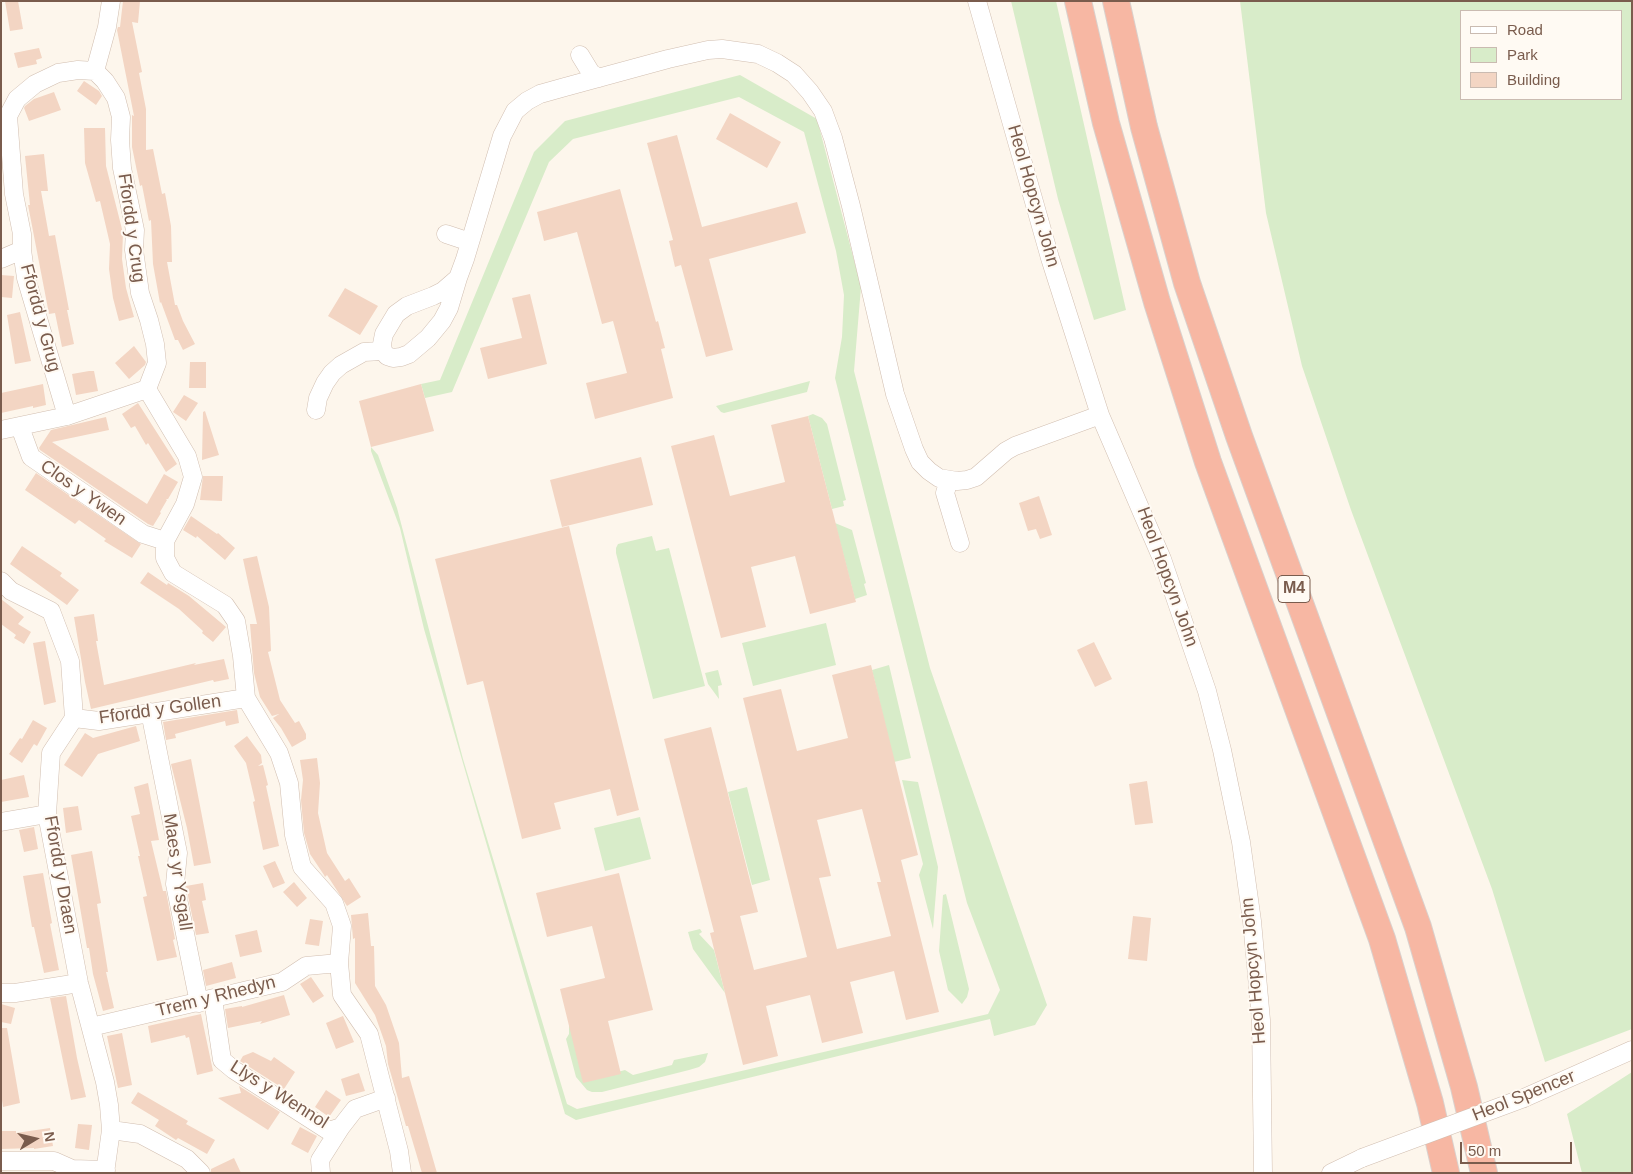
<!DOCTYPE html>
<html>
<head>
<meta charset="utf-8">
<style>
	body { margin:0 }
	#map { position:relative; width:1633px; height:1174px; overflow:hidden; background:#fdf6ec; font-family:Arial,sans-serif }
	canvas { display:block }
	.frame { position:absolute; inset:0; border:2px solid #7a5c4d; pointer-events:none }
	.legend { position:absolute; left:1460px; top:10px; width:162px; height:90px; box-sizing:border-box; background:#fffaf3; border:1px solid #cabbb1; margin:0; padding:6px 9px; list-style:none; font-size:15px; color:#7a5c4d }
	.legend li { display:flex; align-items:center; gap:10px; height:25px }
	.legend b { width:25px; border:1px solid #cabbb1 }
	.north { position:absolute; left:10px; top:1114px; width:50px; height:50px; -webkit-text-stroke:4px #fffaf3; paint-order:stroke; rotate:81deg; font-size:14px; font-weight:700; line-height:20px; text-align:center; color:#7a5c4d }
	.north::after { content:''; display:block; margin:auto; width:18px; height:22px; background:#7a5c4d; clip-path:polygon(50% 0,100% 100%,50% 72%,0 100%) }
	.scale { position:absolute; left:1460px; top:1142px; width:112px; height:22px; box-sizing:border-box; border:2px solid #7a5c4d; border-top:0; padding-left:6px; font-size:15px; line-height:18px; white-space:nowrap; color:#7a5c4d; -webkit-text-stroke:4px #fffaf3; paint-order:stroke }
</style>
</head>
<body>
<div id="map">
<canvas width="1633" height="1174"></canvas>
<div class="frame"></div>
<ul class="legend">
<li><b style="height:6px;background:#fff"></b>Road</li>
<li><b style="height:14px;background:#d8ecc9"></b>Park</li>
<li><b style="height:14px;background:#f3d5c3"></b>Building</li>
</ul>
<div class="north">N</div>
<div class="scale">50 m</div>
</div>
<script>
const c = document.querySelector('canvas').getContext('2d');
c.lineJoin = 'round';
function paint(path, color) {
  c.fillStyle = color;
  c.fill(path, 'evenodd');
}
function poly(rows) {
  const path = new Path2D();
  for (const r of rows) {
    path.moveTo(r[0], r[1]);
    for (let i = 2; i < r.length; i += 2) path.lineTo(r[i], r[i + 1]);
  }
  return path;
}
function trace(path, color, width, dash) {
  c.strokeStyle = color;
  c.lineWidth = width;
  c.lineCap = dash ? 'butt' : 'round';
  c.setLineDash(dash || []);
  c.stroke(path);
}
function drawText(font, color, halo, rows, align = 'center') {
  c.font = font + ' Arial,sans-serif';
  c.lineWidth = 4;
  c.setLineDash([]);
  c.textBaseline = 'middle';
  c.strokeStyle = halo;
  c.fillStyle = color;
  for (const [text, x, y, turn = 0] of rows) {
    c.save();
    c.translate(x, y);
    c.rotate((+turn || 0) * Math.PI / 180);
    c.textAlign = isNaN(turn) ? turn : align;
    if (halo) c.strokeText(text, 0, 0);
    c.fillText(text, 0, 0);
    c.restore();
  }
}
paint(poly([
	[1011,1,1056,1,1126,310,1094,320,1058,199],
	[1240,1,1632,1,1632,1029,1545,1062,1492,889,1351,510,1302,366,1266,213],
	[1462,11,1622,11,1622,99,1462,99],
	[740,75,817,119,861,287,854,371,930,668,1047,1005,1035,1025,994,1036,990,1019,576,1120,565,1114,424,629,400,528,371,451,371,447,378,455,397,508,463,759,567,1104,577,1109,988,1014,1000,990,967,903,835,378,842,337,844,295,836,251,804,132,739,97,573,139,549,162,452,392,425,398,421,384,440,380,534,152,565,121],
	[810,381,807,392,724,413,721,412,716,406],
	[813,414,822,418,827,424,846,500,843,501,844,506,832,509,808,416],
	[835,523,852,530,866,583,864,584,867,595,855,599],
	[652,536,656,551,669,548,705,686,653,699,616,553,616,548,618,544],
	[826,623,836,665,753,686,742,643],
	[889,665,911,758,894,762,872,670],
	[718,670,722,685,718,686,719,699,708,684,705,673],
	[902,780,918,782,938,867,933,929,919,875,923,864],
	[747,787,770,880,752,885,728,792],
	[640,817,651,859,605,871,594,828],
	[946,894,969,989,967,997,962,1004,948,990,939,951,943,895],
	[700,929,702,932,699,934,714,950,725,993,693,949,688,932],
	[569,1010,587,1080,625,1070,633,1075,672,1065,674,1060,708,1053,705,1062,699,1067,689,1070,602,1092,592,1092,587,1090,576,1077,566,1039,569,1034],
	[1632,1072,1632,1173,1582,1173,1567,1114]
]), '#d8ecc9');
paint(poly([
	[5,1,18,1,23,29,10,31],
	[123,1,140,1,138,23,132,22,142,72,139,73,146,109,146,150,153,149,162,194,165,193,171,226,172,262,167,262,175,305,177,305,183,321,195,344,183,350,178,340,175,340,161,302,160,303,153,264,151,220,149,221,142,185,140,186,132,147,132,115,134,116,117,30,118,27,120,27],
	[39,48,42,58,36,60,37,64,18,68,14,53],
	[84,81,99,91,102,96,96,105,77,91],
	[54,92,61,110,29,121,24,108,25,106,34,99],
	[730,113,781,142,767,168,716,139],
	[84,128,105,128,106,166,123,233,122,259,126,288,134,317,119,321,113,298,109,269,110,244,100,201,96,202,85,163],
	[677,135,702,227,797,202,806,233,709,259,733,350,706,357,681,265,675,267,669,241,673,240,647,143],
	[44,154,48,191,41,191,49,236,55,235,69,310,67,310,74,344,62,347,55,313,49,314,28,205,30,205,25,156],
	[620,189,656,322,658,321,665,348,661,349,673,398,595,419,586,383,627,373,613,321,602,324,577,232,544,241,537,212],
	[1,275,14,276,12,298,1,297],
	[345,288,378,306,360,335,328,316],
	[530,294,547,364,488,379,480,348,522,338,512,298],
	[20,312,31,361,15,364,7,315],
	[134,346,146,362,145,365,129,379,115,363],
	[190,362,206,362,206,388,189,388],
	[89,371,94,371,98,391,76,395,72,374],
	[43,384,46,405,33,408,33,406,1,413,1,393],
	[421,384,434,431,371,447,359,401],
	[184,395,198,403,186,421,173,412],
	[138,403,177,464,166,472,148,443,146,445,135,426,131,428,122,414],
	[205,411,219,455,202,460,203,412],
	[808,416,856,602,810,614,795,556,751,567,766,627,721,638,671,446,714,435,730,496,785,482,771,425],
	[106,417,109,430,52,442,147,504,164,474,178,482,168,499,166,499,167,500,160,512,161,513,153,526,148,524,40,450,39,448,51,430],
	[641,457,653,505,562,527,550,480],
	[36,473,141,544,132,558,104,541,106,539,79,520,75,524,25,490],
	[203,476,223,476,222,501,200,500],
	[1039,496,1052,535,1040,539,1036,529,1028,531,1019,503],
	[191,516,217,534,218,533,235,548,225,560,197,536,196,538,183,530],
	[569,526,639,810,617,816,610,789,554,803,561,829,522,839,483,681,467,685,435,559],
	[22,546,62,573,60,576,79,590,67,605,10,564],
	[257,556,269,607,271,651,268,652,280,700,295,723,299,721,306,734,306,739,292,747,281,728,273,718,279,714,272,716,260,697,254,673,250,624,257,624,243,559],
	[148,572,167,585,168,583,189,596,226,627,213,642,202,633,203,631,179,609,140,583],
	[1,599,24,617,18,624,31,632,24,644,14,638,16,635,1,624],
	[94,614,98,641,96,641,104,685,196,663,194,665,224,659,229,679,214,682,213,680,91,709,85,682,74,617],
	[45,641,56,702,44,705,33,643],
	[1094,642,1112,679,1095,687,1077,650],
	[871,665,918,855,901,860,939,1012,906,1020,894,971,850,982,863,1033,822,1043,810,995,766,1006,778,1056,743,1065,710,933,714,932,664,739,711,727,758,912,740,916,754,970,807,957,743,698,781,689,797,751,848,738,832,675],
	[862,809,881,882,877,882,891,936,837,949,819,878,831,876,817,820],
	[237,710,239,723,226,726,225,721,175,734,176,738,166,740,163,722],
	[33,720,47,728,37,746,34,744,22,763,9,754,20,738,22,739],
	[136,726,140,741,98,754,82,777,64,765,85,733,93,738],
	[247,736,261,755,262,763,258,766,263,765,268,785,266,786,279,846,263,850,253,802,255,801,246,763,234,746],
	[317,758,320,783,318,813,327,853,345,881,349,878,361,897,347,906,327,875,325,877,324,875,310,854,304,833,301,800,303,780,300,760],
	[191,759,211,863,194,866,187,828,171,764],
	[24,775,29,797,1,802,1,780],
	[1147,781,1153,823,1135,825,1129,784],
	[148,783,159,840,151,841,163,891,166,891,175,939,173,940,177,957,157,961,143,897,147,896,138,856,140,856,131,816,140,814,134,787],
	[78,806,82,830,66,833,63,808],
	[34,827,38,849,24,852,19,830],
	[92,851,101,903,97,904,108,972,106,972,114,1008,103,1011,93,974,89,948,87,948,71,855],
	[275,861,285,883,273,888,263,866],
	[43,873,52,923,50,924,59,970,44,973,34,927,32,927,23,876],
	[619,873,653,1010,608,1021,621,1074,583,1083,560,989,605,978,592,926,547,937,536,893],
	[294,882,307,898,297,907,283,892],
	[203,883,206,900,202,901,209,933,196,935,186,886],
	[368,913,371,946,374,946,375,986,386,1005,399,1043,402,1078,409,1076,437,1173,422,1173,408,1126,406,1126,388,1064,386,1046,375,1015,355,983,355,938,353,939,351,915],
	[1133,916,1151,918,1147,961,1128,959],
	[310,919,323,921,319,946,305,944],
	[257,930,262,952,240,957,235,935],
	[232,962,236,978,206,986,203,970],
	[311,977,324,996,313,1003,300,984],
	[284,995,290,1015,260,1024,262,1021,228,1028,225,1009,242,1006,242,1007],
	[66,996,77,1058,86,1097,71,1100,50,998],
	[1,1004,15,1008,11,1024,1,1022],
	[201,1014,213,1071,197,1075,189,1037,186,1038,185,1035,151,1043,148,1026],
	[343,1016,354,1042,336,1049,326,1023],
	[1,1028,7,1028,20,1103,3,1107,1,1094],
	[122,1033,132,1085,118,1088,107,1036],
	[253,1052,271,1061,274,1057,295,1072,284,1089,240,1061,243,1056],
	[359,1073,365,1091,346,1096,341,1079],
	[239,1086,280,1112,268,1130,218,1098,241,1093],
	[326,1090,341,1100,329,1117,315,1107],
	[138,1092,188,1121,186,1124,215,1140,207,1154,178,1138,176,1140,155,1126,159,1120,131,1103],
	[78,1124,92,1125,89,1150,75,1148],
	[300,1127,317,1136,308,1153,291,1144],
	[50,1128,53,1146,34,1149,34,1148,1,1149,1,1131,16,1131,16,1133],
	[234,1158,241,1173,211,1173,211,1169]
]), '#f3d5c3');
const minor = poly([
	[977,1,1050,258,1100,415,1162,559,1207,691,1222,750,1241,842,1252,921,1261,1020,1263,1173],
	[580,55,591,73,599,78],
	[95,71,105,81,116,98,121,117,120,140,122,168,135,230,134,250,140,293,149,320,155,344,157,363,147,389],
	[95,71,107,27,111,1],
	[446,234,470,242],
	[1,259,22,250],
	[458,278,449,308,442,321,428,338,409,354,401,357,393,358,387,356,383,351,382,344,384,334,396,314,407,306,433,296,443,291,458,278,465,259,502,136,515,111,527,101,540,94,565,87,668,59,708,50,722,49,758,54,777,63,794,74,810,92,823,111,833,138,851,206,895,394,914,449,920,462,929,471,939,478,957,481,967,480,976,477,1006,451,1015,446,1100,415],
	[147,389,187,456,193,477,185,504,165,541,165,558,173,573,225,605,236,621,242,656,246,698,279,753,289,783,294,835,302,867,334,903,342,926,339,963,342,995,369,1034,399,1151,402,1173],
	[316,410,318,398,325,383,332,373,341,365,364,352,383,351],
	[67,416,26,278,22,250,22,234,14,194,8,116,17,99,35,84,58,73,78,70,95,71],
	[20,427,31,457,143,534,165,541],
	[1,430,67,416,147,389],
	[949,480,945,493,960,543],
	[1,581,11,591,51,611,70,661,74,718,51,753,47,814,79,983,105,1082,109,1105,111,1130,105,1173],
	[150,712,178,853,175,884,199,1003],
	[74,718,99,721,246,698],
	[1,822,47,814],
	[1,993,15,993,79,983],
	[213,999,222,1060,234,1070,329,1131,341,1127,355,1109,386,1098],
	[91,1027,282,982,306,966,339,963],
	[1524,1098,1632,1050],
	[111,1130,140,1134,187,1159,201,1173],
	[1,1161,54,1161,72,1169,106,1170],
	[321,1173,320,1160,341,1127],
	[1331,1173,1362,1158]
]);
const highway = poly([
	[1078,1,1106,123,1157,302,1208,462,1382,939,1430,1103,1446,1173],
	[1116,1,1144,127,1187,283,1239,436,1418,927,1464,1087,1484,1173]
]);
trace(minor, '#d1beb0', 19);
trace(highway, '#dad1cd', 28);
trace(minor, '#fff', 18);
trace(highway, '#f7b7a3', 26);
const minorBridge = poly([
	[1362,1158,1524,1098]
]);
trace(minorBridge, '#d1beb0', 19, []);
trace(minorBridge, '#fff', 18);
for (const [x, y, w] of [
	[1294,589,32]
]) {
  const box = new Path2D();
  box.roundRect(x - w / 2, y - 13.5, w, 27, 4);
  c.fillStyle = '#fffaf3';
  c.fill(box);
  trace(box, '#7a5c4d', 1);
}
drawText('bold 16px', '#7a5c4d', null, [
	["M4",1294,589]
]);
drawText('18px', '#7a5c4d', '#fffaf3', [
	["Heol Hopcyn John",1033,196,74],
	["Ffordd y Crug",131,228,82],
	["Ffordd y Grug",40,318,75],
	["Clos y Ywen",83,493,35],
	["Heol Hopcyn John",1167,577,70],
	["Ffordd y Gollen",160,710,-8],
	["Maes yr Ysgall",177,872,82],
	["Ffordd y Draen",60,875,80],
	["Heol Hopcyn John",1254,971,-95],
	["Trem y Rhedyn",216,997,-14],
	["Llys y Wennol",279,1095,32],
	["Heol Spencer",1524,1096,-22]
]);
</script>
</body>
</html>
